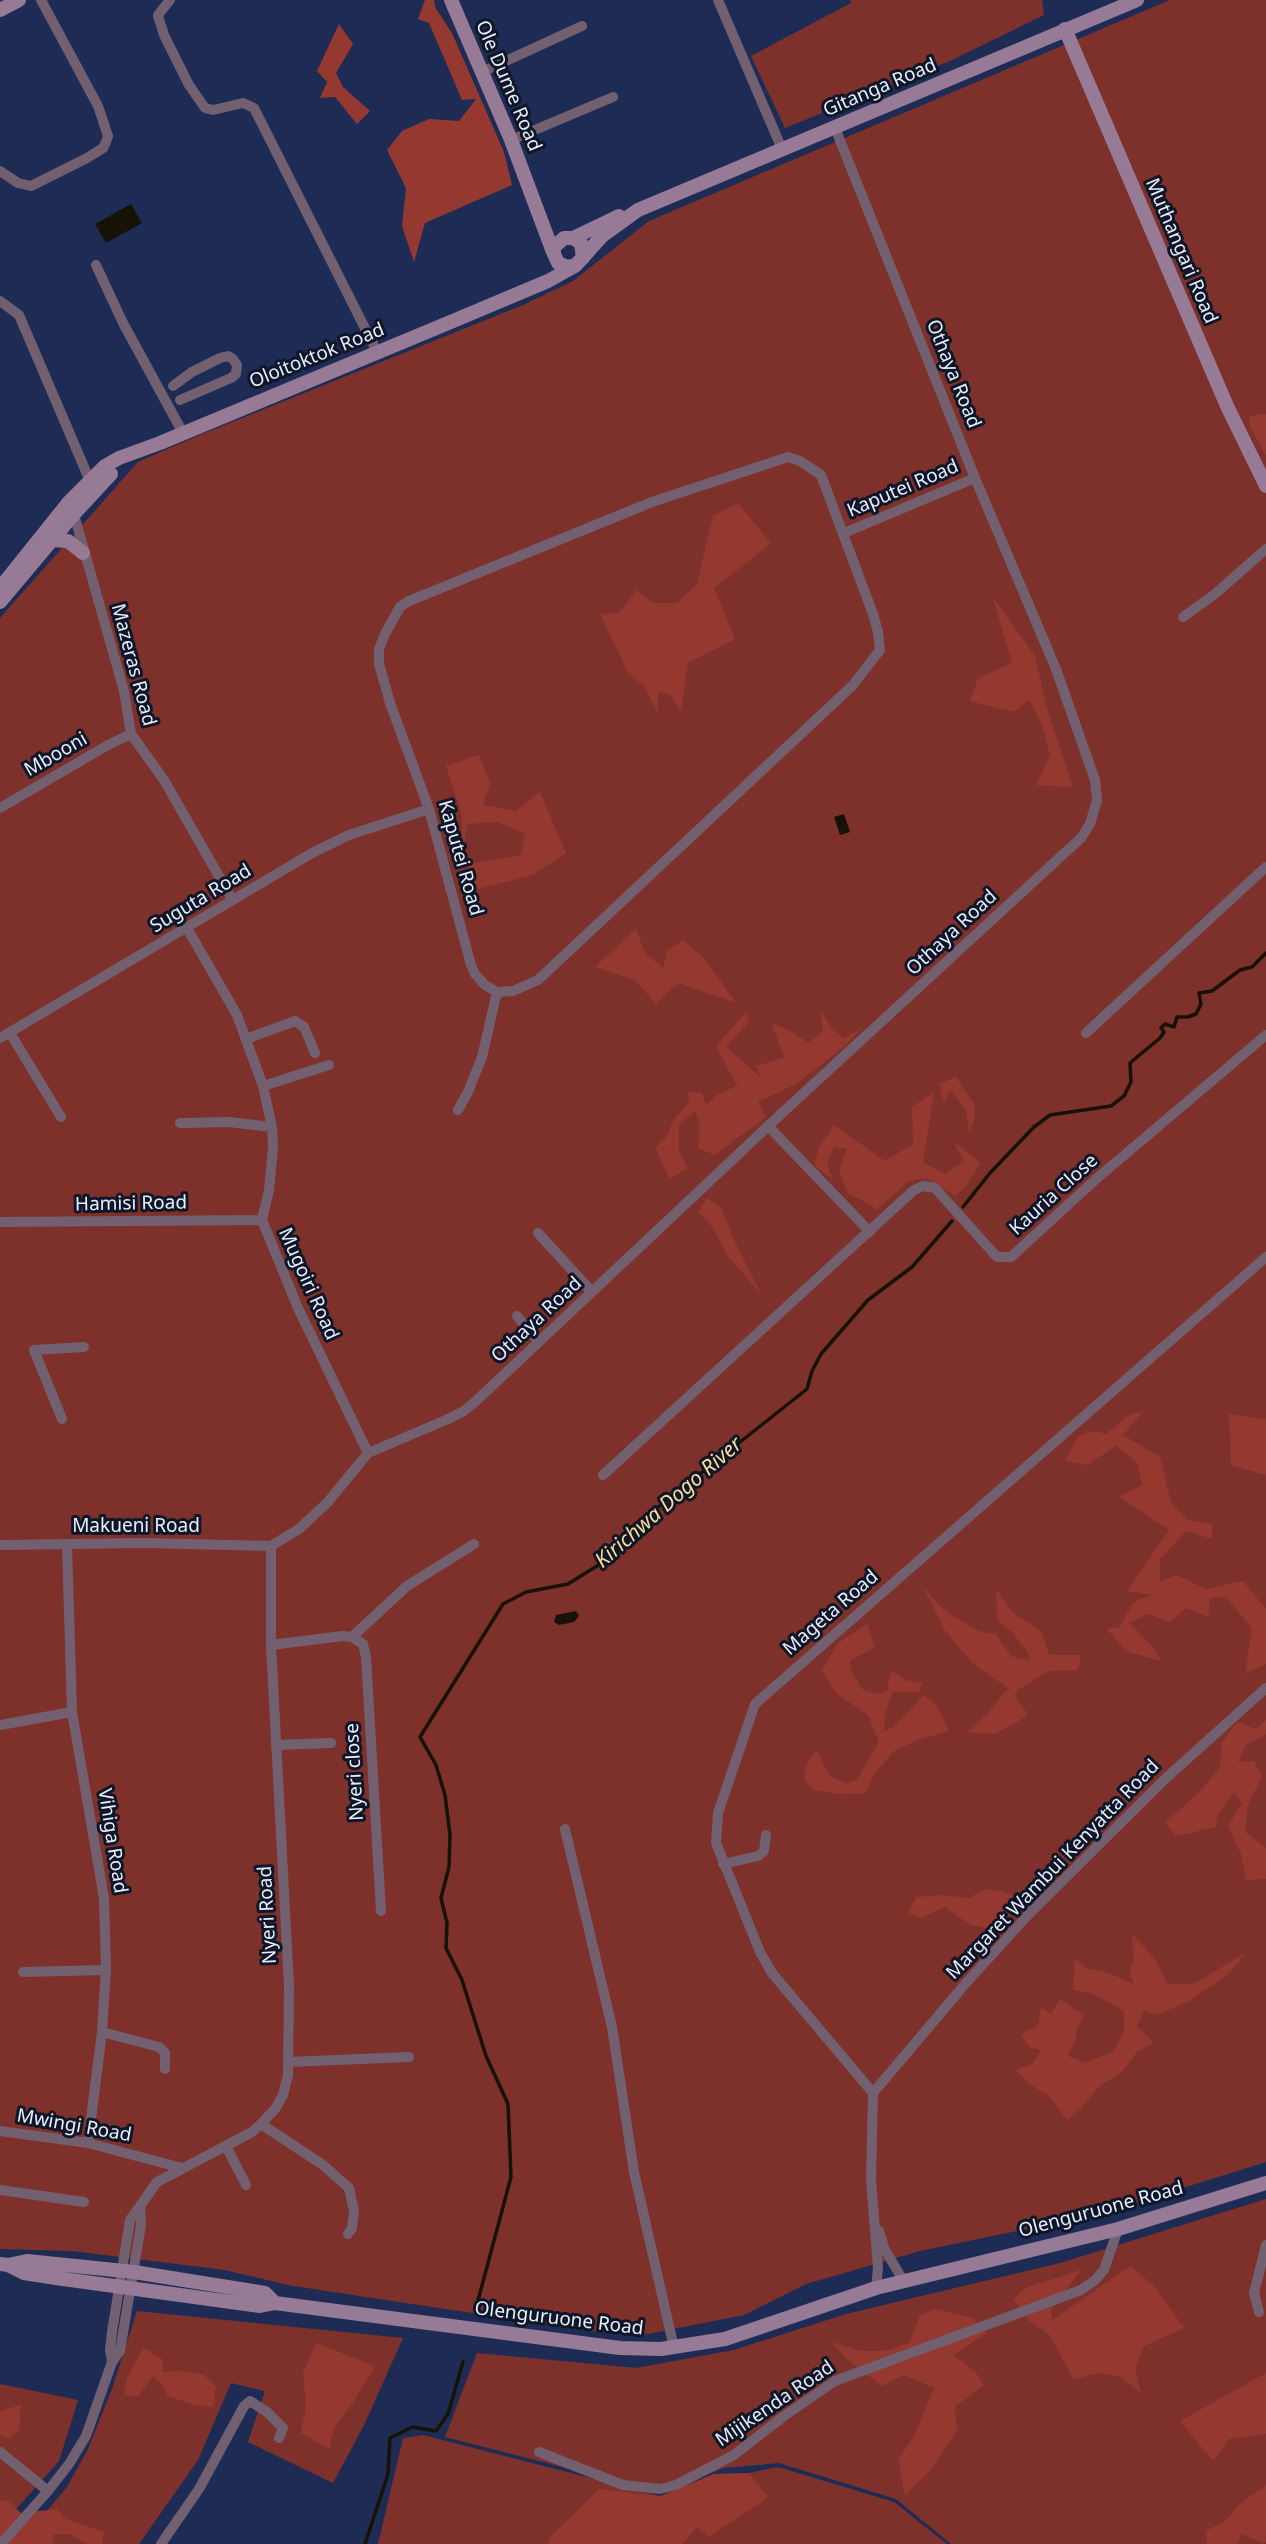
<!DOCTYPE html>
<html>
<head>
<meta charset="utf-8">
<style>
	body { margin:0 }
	canvas { display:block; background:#1e2c55 }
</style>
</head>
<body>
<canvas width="1266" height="2544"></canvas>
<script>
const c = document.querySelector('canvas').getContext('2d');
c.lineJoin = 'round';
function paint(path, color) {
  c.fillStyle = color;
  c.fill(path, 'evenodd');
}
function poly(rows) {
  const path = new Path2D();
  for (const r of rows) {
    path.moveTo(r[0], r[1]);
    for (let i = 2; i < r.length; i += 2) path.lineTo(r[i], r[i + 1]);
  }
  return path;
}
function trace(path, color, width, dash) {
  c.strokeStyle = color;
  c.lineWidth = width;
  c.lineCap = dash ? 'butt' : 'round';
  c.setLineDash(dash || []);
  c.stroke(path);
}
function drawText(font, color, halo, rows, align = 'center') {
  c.font = font + ' "Noto Sans",sans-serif';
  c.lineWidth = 6;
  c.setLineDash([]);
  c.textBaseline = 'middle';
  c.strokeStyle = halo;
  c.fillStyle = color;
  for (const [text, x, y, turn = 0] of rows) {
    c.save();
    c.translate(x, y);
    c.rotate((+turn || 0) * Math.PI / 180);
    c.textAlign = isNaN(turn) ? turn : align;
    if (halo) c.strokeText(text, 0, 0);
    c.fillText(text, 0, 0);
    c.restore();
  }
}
paint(poly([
	[850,0,1042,0,1044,15,952,60,785,128,751,56,851,3],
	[1170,0,1266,0,1266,2162,1099,2214,920,2251,806,2284,744,2315,648,2334,594,2331,392,2301,288,2285,225,2270,72,2251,0,2249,0,618,138,462,200,435,523,305,573,281,649,221],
	[1266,2199,1266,2544,951,2544,896,2499,779,2463,724,2468,660,2492,445,2437,477,2353,636,2368,734,2350,846,2314,1060,2263],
	[137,2311,403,2338,364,2425,333,2483,248,2442,265,2391,231,2383,198,2460,139,2544,19,2544,67,2487,88,2449,112,2389],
	[0,2384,78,2400,59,2461,0,2527],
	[423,2435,660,2496,714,2474,749,2473,778,2467,894,2502,947,2544,378,2544,403,2438]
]), '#7e312a');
paint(poly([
	[425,0,434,0,435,7,452,33,504,152,512,185,425,223,414,262,402,226,406,188,387,150,402,131,429,119,459,121,476,99,462,100,429,23,418,19],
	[339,24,353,44,336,73,343,87,370,111,357,124,335,97,320,98,327,82,317,71],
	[1266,414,1266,456,1251,428,1249,416],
	[738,503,771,543,714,588,735,639,688,663,681,711,670,695,658,691,658,714,645,687,628,673,600,614,619,613,636,590,655,603,677,603,697,584,713,516],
	[993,597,1035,656,1047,708,1073,787,1036,785,1050,755,1041,723,1029,700,1014,712,970,701,978,678,1012,663],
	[479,755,490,783,483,805,516,811,540,792,566,853,533,875,474,890,469,864,521,855,525,834,498,822,468,824,463,848,461,812,446,766],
	[636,929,645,953,663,968,667,951,683,940,704,958,736,1003,678,983,656,1004,635,980,595,967],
	[820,1010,833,1030,844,1038,863,1027,841,1049,796,1084,758,1102,766,1117,715,1155,698,1148,700,1125,695,1111,679,1125,679,1150,688,1168,670,1179,655,1148,667,1136,673,1121,689,1102,688,1092,702,1093,706,1105,718,1094,737,1086,716,1046,745,1013,750,1021,726,1046,761,1078,756,1066,784,1058,772,1023,792,1032,808,1043,823,1031],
	[956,1077,974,1104,975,1118,969,1133,966,1110,950,1090,944,1103,939,1084],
	[934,1092,923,1162,945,1174,964,1161,953,1141,981,1163,966,1186,955,1196,927,1178,909,1181,877,1209,848,1193,839,1171,847,1148,834,1147,827,1162,832,1179,814,1165,819,1147,834,1125,885,1161,913,1144,912,1107],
	[707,1198,722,1209,733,1238,761,1294,726,1254,713,1228,698,1212],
	[1144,1410,1123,1435,1160,1457,1171,1503,1188,1520,1212,1524,1212,1539,1186,1531,1160,1559,1160,1582,1176,1575,1206,1589,1243,1581,1266,1609,1266,1664,1245,1674,1252,1628,1226,1597,1210,1598,1208,1617,1186,1608,1170,1622,1147,1614,1130,1623,1153,1647,1161,1661,1126,1651,1107,1629,1119,1627,1134,1602,1151,1595,1127,1591,1169,1530,1120,1497,1142,1485,1137,1462,1116,1446,1087,1465,1065,1461,1078,1436,1094,1431,1106,1434,1126,1417],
	[1229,1414,1266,1419,1266,1475,1231,1465],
	[923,1586,937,1603,950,1614,978,1631,996,1634,1011,1656,1030,1661,1028,1653,1013,1633,997,1620,996,1589,1012,1612,1041,1631,1049,1655,1081,1655,1078,1670,1048,1671,1018,1690,1014,1696,1028,1714,1016,1723,994,1734,967,1732,989,1712,1008,1688,972,1663,944,1629],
	[867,1624,875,1647,850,1661,851,1671,863,1690,878,1694,887,1691,891,1670,905,1680,922,1683,919,1692,893,1692,885,1715,884,1732,893,1727,924,1695,938,1707,949,1731,917,1740,894,1751,875,1773,865,1793,838,1794,814,1790,804,1780,806,1765,817,1750,829,1775,846,1784,857,1779,879,1742,868,1715,837,1694,822,1671,837,1644],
	[1266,1720,1266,1734,1246,1745,1238,1762,1254,1761,1262,1777,1248,1804,1245,1832,1266,1848,1266,1879,1246,1880,1241,1854,1228,1826,1242,1803,1234,1792,1217,1817,1216,1827,1176,1836,1165,1823,1200,1791,1220,1767,1222,1742,1237,1722,1256,1729],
	[985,1889,1003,1891,1017,1897,996,1931,969,1924,945,1907,921,1918,908,1914,916,1897,942,1895,969,1898],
	[1132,1934,1156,1960,1168,1984,1194,1984,1245,1953,1230,1973,1191,2000,1156,2015,1144,2010,1137,2027,1154,2042,1136,2053,1124,2070,1099,2087,1081,2108,1067,2120,1049,2096,1028,2083,1016,2070,1033,2063,1041,2050,1030,2048,1021,2034,1038,2026,1041,2007,1051,2014,1060,1999,1084,2015,1076,2030,1076,2039,1068,2056,1086,2063,1114,2051,1124,2030,1124,2011,1092,1993,1073,1990,1075,1958,1085,1968,1109,1973,1134,1984,1129,1972,1134,1956],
	[1131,2266,1155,2287,1184,2328,1144,2346,1135,2369,1141,2393,1121,2377,1101,2373,1073,2379,1049,2334,1029,2321,1014,2299,1025,2288,1081,2270,1051,2310,1052,2320],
	[936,2309,973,2318,987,2333,953,2355,975,2371,984,2385,955,2407,957,2431,930,2471,905,2495,898,2460,914,2436,934,2388,904,2375,882,2386,847,2359,831,2342,861,2351,885,2351,909,2343,920,2315],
	[316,2343,375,2366,354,2401,335,2426,329,2449,301,2433,306,2407,303,2373],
	[143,2348,162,2359,163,2372,180,2371,204,2375,216,2387,213,2407,195,2405,168,2396,162,2385,153,2376,138,2396,124,2395,127,2378],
	[1266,2373,1266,2434,1229,2439,1213,2461,1180,2421],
	[21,2405,19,2430,8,2439,0,2435,0,2411],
	[749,2473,768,2498,709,2537,697,2527,682,2544,548,2544,549,2538,599,2489,661,2496,714,2474],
	[1266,2485,1266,2542,1263,2543,1241,2534,1238,2544,1207,2544,1206,2531,1225,2521,1241,2503],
	[0,2500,8,2501,21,2513,57,2509,66,2519,104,2532,102,2544,86,2544,71,2534,54,2534,52,2544,0,2544]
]), '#943830');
paint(poly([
	[131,204,142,223,106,243,95,224],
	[844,814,850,832,840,835,834,817],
	[576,1611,579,1616,574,1622,559,1625,554,1622,556,1615]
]), '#171206');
trace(poly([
	[963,1207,990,1173,1034,1127,1050,1115,1111,1106,1124,1096,1131,1082,1130,1063,1160,1038,1164,1032,1161,1028,1165,1024,1174,1027,1177,1017,1188,1017,1196,1014,1201,1004,1199,993,1212,991,1240,970,1252,967,1266,953],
	[476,2308,511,2177,508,2104,486,2056,462,1980,446,1948,447,1923,441,1898,449,1867,450,1835,445,1795,436,1765,420,1737,503,1604,526,1592,568,1584,613,1556,658,1507,807,1389,812,1371,821,1354,868,1300,912,1267,952,1221],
	[365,2544,388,2474,390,2438,412,2427,436,2431,448,2414,463,2362]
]), '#171206', 3.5);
trace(poly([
	[170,0,158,15,159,19,164,35,189,85,205,108,213,110,243,103,254,108,377,352],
	[718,0,782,149],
	[482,72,582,26],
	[511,140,613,97],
	[0,171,18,183,31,186,87,158,103,148,106,142,108,136,98,106,41,0],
	[96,265,123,323,183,433],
	[0,301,19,315,90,481],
	[173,386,192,372,220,358,228,356,233,359,237,365,236,374,231,378,180,400],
	[788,457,800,461,821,475,873,614,878,632,880,650,852,686,538,980,513,991,497,992,485,985,475,974,471,965,429,809,390,703,379,664,379,649,385,634,400,607,409,601,652,502,788,457],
	[73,511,124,691,131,734,164,780,232,899],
	[844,533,975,478],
	[1183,617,1215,594,1266,549],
	[0,808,108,745,131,734],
	[187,928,237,1015,263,1086,272,1127,273,1148,269,1190,262,1220,298,1308,368,1453],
	[10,1033,61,1117],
	[1086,1033,1266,867],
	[0,1038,312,853,349,835,429,809],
	[246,1039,295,1021,304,1027,315,1053],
	[263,1086,329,1065],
	[458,1110,468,1092,482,1057,497,992],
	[180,1123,229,1122,272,1127],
	[768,1126,870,1232],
	[0,1222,262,1220],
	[538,1233,592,1292],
	[517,1316,539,1342],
	[62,1419,34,1350,84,1347],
	[603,1475,914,1190,923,1186,935,1188,997,1257,1011,1257,1095,1180,1266,1035],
	[0,1545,144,1543,271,1546],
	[67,1545,72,1712,104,1898,106,1970,102,2032,88,2143],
	[271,1546,299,1529,327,1503,368,1453,446,1420,464,1411,476,1401,781,1114,1057,860,1081,838,1090,824,1097,800,1095,780,1056,669,975,478,835,128],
	[352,1637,363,1644,366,1657,381,1911],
	[271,1645,343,1636,352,1637,407,1586,474,1544],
	[0,1725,72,1712],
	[276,1745,331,1743],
	[565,1829,612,2027,634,2172,674,2348],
	[723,1864,758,1856,764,1851,766,1835],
	[23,1972,106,1970],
	[102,2032,159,2047,165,2053,165,2069],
	[288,2062,409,2057],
	[873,2093,772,1973,760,1952,716,1843,718,1813,755,1704,1266,1257],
	[261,2124,323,2165,349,2188,354,2211,352,2228,348,2234],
	[0,2131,88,2143,182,2168],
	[226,2146,246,2185],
	[0,2190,84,2202],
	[879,2231,884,2248,904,2282],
	[876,2288,878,2268,871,2180,873,2093,966,1983,1028,1915,1165,1779,1266,1688],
	[1259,2312,1254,2293,1266,2245],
	[112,2362,110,2350,112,2332,130,2220,157,2182,252,2132,261,2124,275,2109,283,2095,288,2075,289,1986,271,1645,271,1546],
	[0,2452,48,2491],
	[539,2452,623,2485,660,2489,676,2485,734,2455,784,2416,835,2381,1081,2290,1095,2280,1104,2270,1118,2229],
	[1,2544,48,2491,69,2464,86,2436,112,2362,120,2351,141,2225,140,2207],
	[161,2544,199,2489,244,2406,250,2401,267,2412,283,2428,279,2438]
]), '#726071', 10);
trace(poly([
	[451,0,511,140,553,252],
	[0,10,19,0],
	[1065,29,1227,406,1266,486],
	[573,238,619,216],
	[583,258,581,243,573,238,564,238,554,247,554,254,558,263,567,267,576,265,602,236,638,210,1137,0],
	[52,540,68,541,83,553],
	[0,588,68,503,105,466,119,458,160,443,453,321,548,281,575,266],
	[0,602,74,514,111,474],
	[0,2264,8,2265,27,2261,134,2272,265,2293,275,2303,620,2348,661,2349,725,2339,876,2288,1118,2229,1266,2183],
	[8,2265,24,2273,56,2278,260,2306,275,2303]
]), '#977b96', 14);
drawText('19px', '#e7eefe', '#0f1628', [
	["Ole Dume Road",508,86,67],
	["Gitanga Road",880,88,-23],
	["Muthangari Road",1181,251,67],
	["Oloitoktok Road",317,356,-22],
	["Othaya Road",953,374,68],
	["Kaputei Road",903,489,-23],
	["Mazeras Road",133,665,75],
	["Mbooni",56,755,-30],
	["Kaputei Road",460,858,74],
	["Suguta Road",201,899,-31],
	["Othaya Road",952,933,-43],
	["Kauria Close",1054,1195,-42],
	["Hamisi Road",131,1204,-1],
	["Mugoiri Road",308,1284,66],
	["Othaya Road",537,1320,-43],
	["Makueni Road",136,1527],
	["Mageta Road",831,1613,-41],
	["Nyeri close",355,1772,-93],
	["Vihiga Road",112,1841,81],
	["Margaret Wambui Kenyatta Road",1053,1870,-46],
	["Nyeri Road",268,1915,-93],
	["Mwingi Road",74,2126,10],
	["Olenguruone Road",1101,2210,-15],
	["Olenguruone Road",559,2319,7],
	["Mijikenda Road",775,2404,-34]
]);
drawText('italic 21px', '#f9dc97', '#0f1628', [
	["Kirichwa Dogo River",669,1503,-41]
]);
</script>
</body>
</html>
